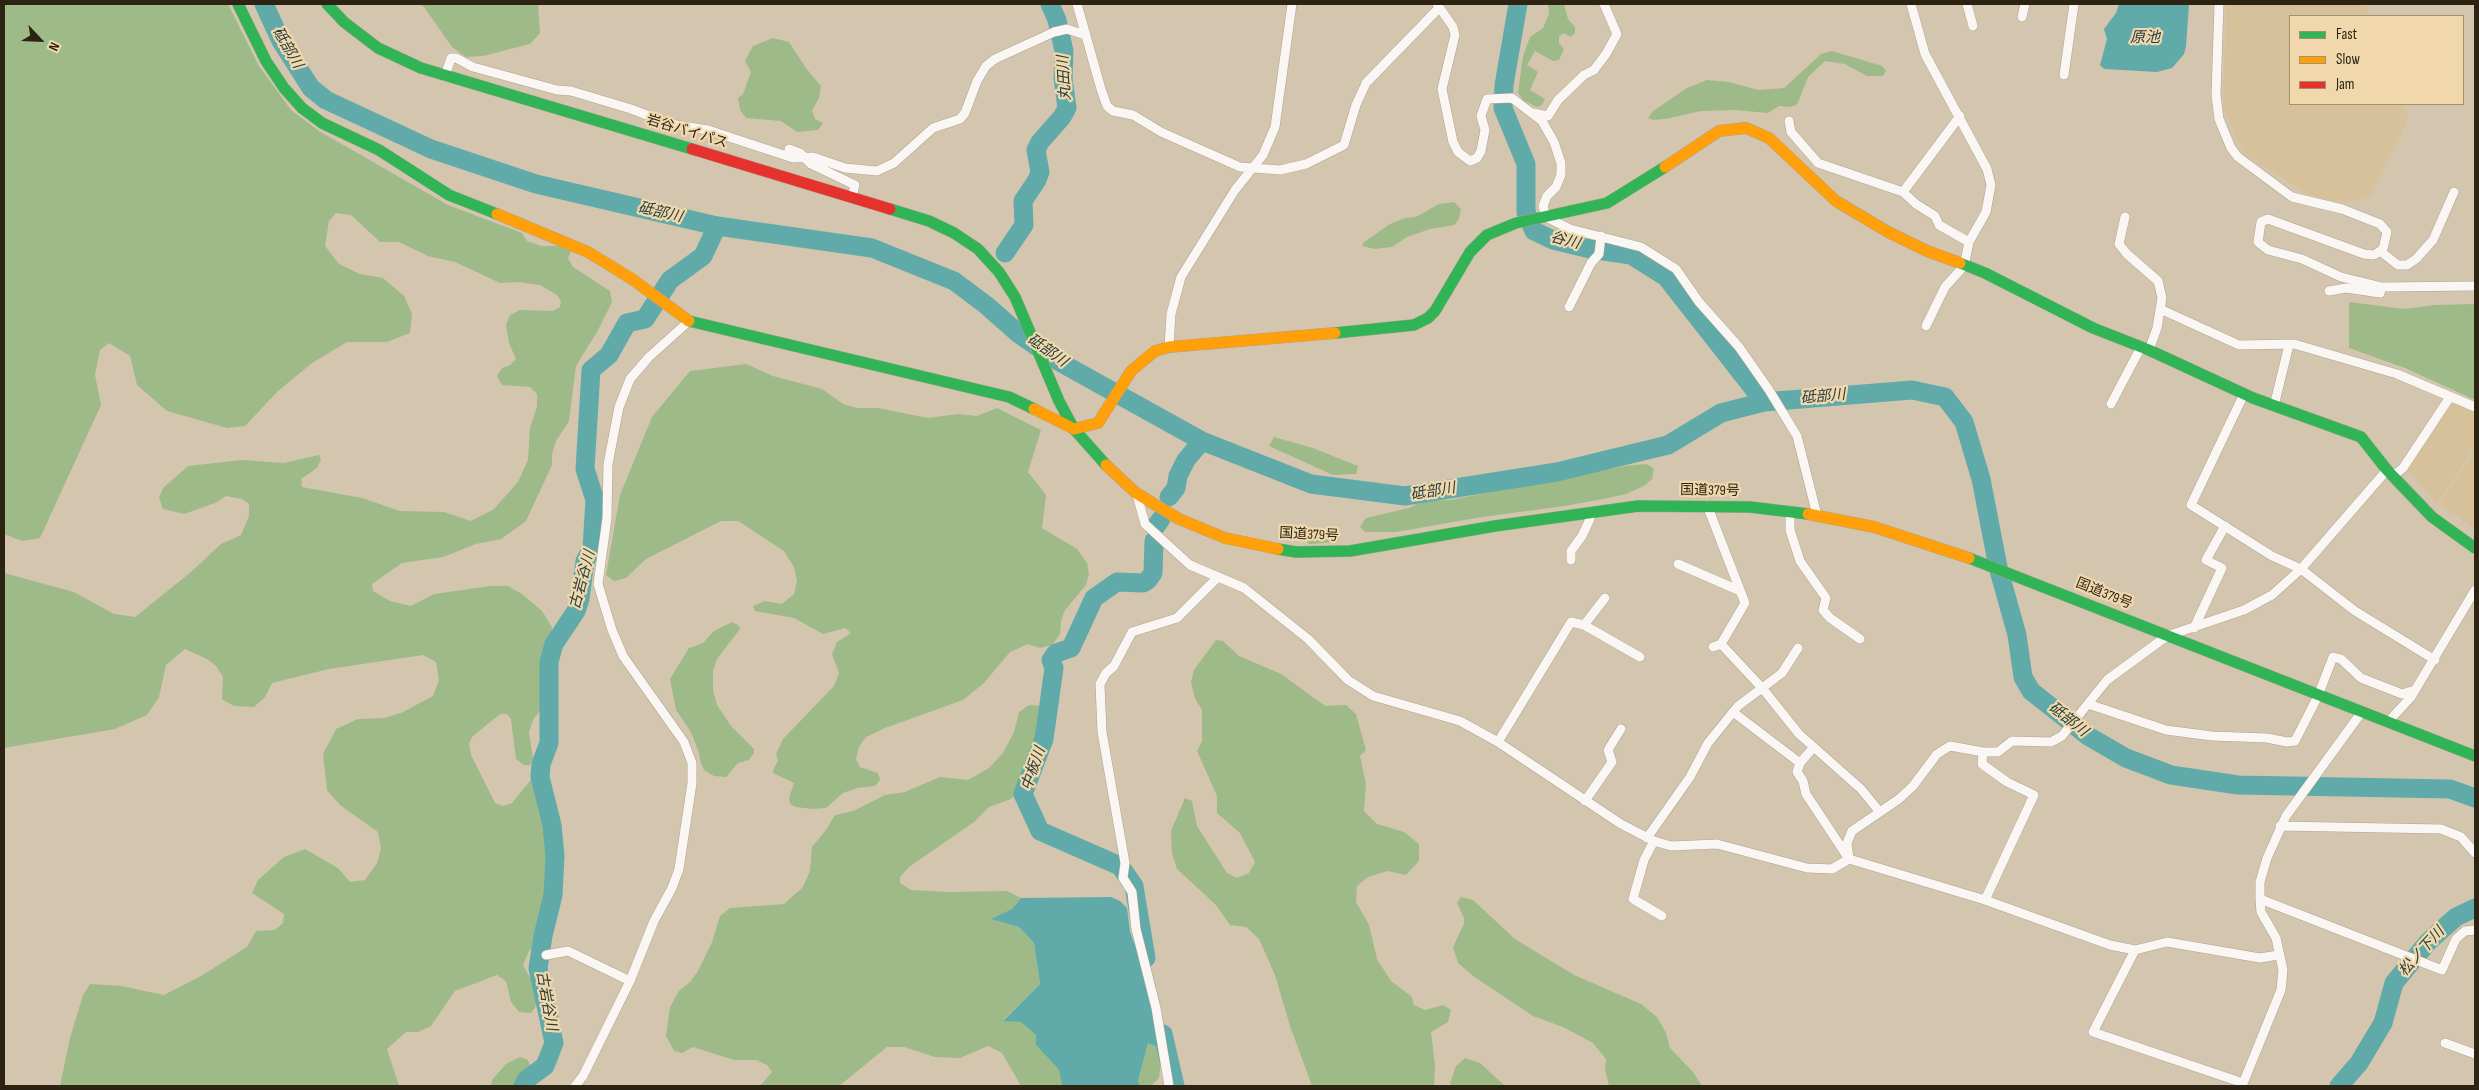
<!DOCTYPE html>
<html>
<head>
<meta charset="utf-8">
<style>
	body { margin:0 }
	#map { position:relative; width:2479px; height:1090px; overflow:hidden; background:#d4c6ae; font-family:"Sofia Sans Condensed",sans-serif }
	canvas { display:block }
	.frame { position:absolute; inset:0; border:5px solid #2c2312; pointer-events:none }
	.legend { position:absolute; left:2289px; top:15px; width:175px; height:90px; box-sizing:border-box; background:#f0d8ac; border:1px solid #a2906e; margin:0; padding:6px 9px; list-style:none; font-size:15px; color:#2c2312 }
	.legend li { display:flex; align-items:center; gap:10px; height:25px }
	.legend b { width:25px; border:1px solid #a2906e }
	.north { position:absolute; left:15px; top:15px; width:50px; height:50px; -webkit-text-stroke:4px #f0d8ac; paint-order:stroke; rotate:115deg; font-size:14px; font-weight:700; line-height:20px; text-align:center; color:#2c2312 }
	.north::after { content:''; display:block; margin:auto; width:18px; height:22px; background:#2c2312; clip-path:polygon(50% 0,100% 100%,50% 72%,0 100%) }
</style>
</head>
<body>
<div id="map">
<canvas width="2479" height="1090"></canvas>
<div class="frame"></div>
<ul class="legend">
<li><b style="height:6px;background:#30b455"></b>Fast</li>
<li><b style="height:6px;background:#ff9f0a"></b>Slow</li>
<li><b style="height:6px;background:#e5322d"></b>Jam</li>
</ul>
<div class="north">N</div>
</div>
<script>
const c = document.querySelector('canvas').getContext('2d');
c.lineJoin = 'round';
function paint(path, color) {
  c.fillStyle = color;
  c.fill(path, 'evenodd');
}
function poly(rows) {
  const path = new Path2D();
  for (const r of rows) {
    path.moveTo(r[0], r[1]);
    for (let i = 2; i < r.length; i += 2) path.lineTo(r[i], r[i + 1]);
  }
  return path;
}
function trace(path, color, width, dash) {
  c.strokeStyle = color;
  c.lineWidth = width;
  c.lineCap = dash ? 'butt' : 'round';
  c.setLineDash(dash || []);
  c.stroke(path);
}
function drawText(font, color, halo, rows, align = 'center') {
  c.font = font + ' "Sofia Sans Condensed","Noto Sans JP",sans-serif';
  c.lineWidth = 4.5;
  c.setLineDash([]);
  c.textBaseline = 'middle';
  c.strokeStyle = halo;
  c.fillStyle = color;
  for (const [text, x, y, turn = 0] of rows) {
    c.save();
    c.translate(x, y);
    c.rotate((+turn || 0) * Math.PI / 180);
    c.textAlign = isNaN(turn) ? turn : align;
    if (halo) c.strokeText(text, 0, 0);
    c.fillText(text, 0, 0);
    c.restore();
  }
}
paint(poly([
	[2226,4,2366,4,2370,16,2290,16,2290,104,2403,104,2408,115,2403,132,2369,198,2342,203,2308,195,2244,154,2223,107],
	[2452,400,2475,410,2475,446,2437,504,2406,469],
	[2475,451,2475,529,2439,504]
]), '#d7c19b');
paint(poly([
	[4,4,228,4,259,66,291,110,319,131,448,205,522,233,527,241,541,246,559,246,571,251,568,258,573,267,610,291,612,302,597,332,576,366,569,421,556,441,552,454,552,465,526,521,501,539,476,544,443,557,402,563,372,584,373,591,390,601,411,606,434,594,491,586,508,586,522,594,542,611,552,627,551,642,545,662,542,708,533,720,529,732,533,758,530,765,524,765,516,759,511,719,507,714,500,714,472,737,469,744,471,755,495,803,503,806,512,803,530,781,535,783,545,815,550,853,549,891,535,945,529,951,523,965,532,981,537,999,535,1008,531,1013,519,1012,511,1002,506,981,497,975,455,991,431,1026,418,1032,406,1032,387,1049,399,1086,60,1086,70,1038,83,995,90,984,121,986,164,995,201,976,247,947,256,931,275,930,283,923,284,914,252,893,258,880,284,857,305,849,338,868,350,882,365,880,377,863,381,848,378,832,340,805,327,790,323,754,336,729,358,719,385,718,403,712,433,696,439,680,436,662,423,655,329,669,272,683,265,697,254,707,234,706,222,699,223,677,216,666,207,659,185,649,166,665,159,697,147,715,115,729,4,748,4,573,74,592,114,614,135,617,191,572,221,544,241,535,249,516,249,504,242,499,226,496,215,503,184,514,163,509,159,498,163,488,188,466,241,460,284,463,319,455,321,459,317,468,301,479,302,487,362,498,400,511,444,512,471,521,494,509,518,482,528,460,530,428,537,406,537,394,530,387,502,385,497,376,502,368,510,365,516,359,509,343,506,325,510,315,520,310,553,311,560,307,561,301,557,295,540,285,519,282,500,283,455,262,428,256,399,242,380,242,351,215,336,213,329,221,325,246,339,264,360,274,383,278,404,296,412,314,410,333,387,342,347,342,312,363,278,391,245,426,227,428,167,411,137,385,130,356,109,343,100,350,95,375,101,405,40,538,22,541,4,534],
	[419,4,538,4,540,33,530,44,483,56,466,57,452,47,424,7],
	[1548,4,1564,4,1568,19,1575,27,1575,33,1571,37,1563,33,1559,37,1559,43,1564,49,1559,60,1553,61,1535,51,1527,65,1538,72,1530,90,1545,99,1542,105,1537,107,1524,101,1518,93,1523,56,1530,37,1543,28,1549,14],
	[773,38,789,42,806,68,821,86,819,98,812,111,815,119,823,123,818,130,797,132,781,121,746,118,740,110,738,98,743,94,751,72,745,61,753,46],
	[1832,51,1882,66,1886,71,1883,76,1867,76,1845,64,1825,61,1808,77,1797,105,1790,107,1779,106,1768,113,1735,110,1701,111,1665,119,1653,120,1648,118,1653,111,1687,88,1707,80,1729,82,1758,90,1784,88,1821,54],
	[1454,202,1461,209,1459,219,1454,225,1430,229,1407,237,1392,247,1375,249,1362,246,1364,242,1390,224,1405,218,1416,217,1439,204],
	[2349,302,2405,309,2435,305,2475,304,2475,400,2405,368,2349,348],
	[746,364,773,376,822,389,843,404,857,408,878,408,928,418,958,414,977,416,997,408,1041,430,1028,472,1046,495,1042,528,1077,549,1087,563,1089,574,1086,585,1065,610,1061,621,1060,634,1052,645,1040,648,1028,644,1010,652,984,683,963,700,885,728,866,737,859,747,856,759,860,767,878,773,880,780,875,786,857,788,843,793,826,808,813,809,796,807,790,804,789,798,794,783,773,773,774,768,778,761,776,754,783,739,834,686,839,673,832,654,837,642,851,633,845,628,823,634,794,618,755,611,753,606,765,601,782,604,794,594,797,581,794,567,784,551,738,521,721,521,646,559,626,578,614,581,606,575,620,495,652,417,690,371],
	[1274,437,1313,448,1358,466,1356,474,1333,475,1269,446],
	[1647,464,1654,469,1652,479,1644,486,1626,494,1608,498,1565,506,1482,517,1396,532,1365,532,1360,527,1366,518,1409,508,1423,501,1450,500,1625,466],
	[1316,528,1340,534,1338,542,1309,544,1303,535],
	[732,622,738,625,740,629,717,659,713,671,713,690,717,705,731,726,754,749,754,753,749,760,738,763,726,777,714,776,704,770,701,764,699,753,691,732,676,710,670,679,689,648,703,643,714,631],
	[1216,640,1223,641,1239,656,1281,674,1325,706,1346,705,1356,714,1366,750,1360,756,1366,784,1364,811,1377,824,1404,832,1419,844,1419,861,1406,875,1387,871,1368,877,1357,886,1356,902,1369,925,1377,959,1391,981,1412,997,1414,1005,1425,1010,1443,1005,1451,1010,1448,1022,1431,1032,1435,1066,1434,1086,1312,1086,1290,1026,1275,975,1259,939,1246,927,1230,925,1216,905,1177,869,1172,853,1171,831,1185,798,1192,801,1197,826,1227,873,1237,878,1249,873,1255,862,1240,833,1217,813,1217,796,1197,751,1202,741,1202,710,1195,698,1191,682,1194,670],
	[1029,705,1041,706,1044,711,1035,758,1026,782,1011,799,989,807,974,822,909,867,900,877,900,883,911,890,948,892,1007,891,1021,898,1012,909,992,919,1019,927,1034,943,1040,984,1003,1020,1021,1022,1036,1035,1036,1045,1059,1070,1062,1086,1021,1086,1002,1053,988,1046,960,1058,935,1057,904,1047,887,1047,839,1086,760,1086,772,1072,767,1065,756,1060,734,1060,693,1047,682,1053,674,1051,666,1036,670,1007,679,991,690,982,698,971,712,942,720,916,730,908,784,904,803,887,810,871,812,847,826,830,835,815,853,811,885,795,905,792,940,777,968,780,989,768,1003,753,1014,732,1019,712],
	[1461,897,1473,900,1515,939,1574,975,1641,1004,1657,1017,1666,1033,1670,1048,1693,1072,1702,1086,1609,1086,1605,1070,1606,1059,1593,1043,1563,1027,1533,1016,1473,976,1458,963,1453,947,1464,924,1464,918,1457,903],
	[1148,1043,1158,1047,1161,1060,1159,1078,1151,1086,1140,1086,1138,1081],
	[520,1057,528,1060,530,1066,515,1086,491,1086,492,1080,506,1064],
	[1465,1058,1480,1063,1505,1086,1452,1086,1450,1083,1456,1066]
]), '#9eba88');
paint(poly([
	[2119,4,2189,4,2186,47,2184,54,2172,68,2157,72,2104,69,2100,65,2107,39,2104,29,2116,13],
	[1111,897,1120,901,1127,908,1130,931,1152,1002,1158,1047,1148,1043,1138,1081,1140,1086,1062,1086,1059,1070,1036,1045,1036,1035,1021,1022,1003,1021,1040,984,1034,943,1019,927,991,919,1012,909,1021,898]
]), '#60aba9');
trace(poly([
	[264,4,281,41,311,88,326,100,431,149,536,184,717,226,872,248,954,281,986,305,1019,334,1056,360,1202,441,1311,484,1405,496,1557,472,1668,445,1721,413,1764,402,1912,390,1945,397,1964,422,1981,479,1998,567,2017,635,2023,677,2031,691,2088,736,2126,758,2171,775,2238,785,2450,789,2475,798],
	[1518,4,1504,85,1503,108,1526,164,1526,212,1534,231,1553,240,1590,249,1631,255,1666,277,1764,402],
	[1005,253,1024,225,1023,201,1037,180,1040,172,1036,150,1040,142,1062,117,1067,108,1063,78,1064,51,1057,20,1050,4],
	[1169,497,1176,488,1178,476,1186,460,1202,441],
	[1156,526,1161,519],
	[1146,958,1134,886,1120,866,1040,831,1023,794,1044,739,1054,668,1051,660,1056,653,1071,648,1094,598,1117,582,1143,583,1148,580,1153,573,1154,541],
	[1163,1034,1175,1086],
	[523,1086,527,1079,545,1066,554,1043,538,968,543,936,553,895,555,856,552,825,540,777,541,764,549,743,549,662,554,644,576,611,580,599,585,561,592,548,595,500,585,469,591,370,609,355,627,323,645,319,670,280,703,256,717,226],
	[2339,1086,2359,1063,2383,1023,2394,983,2428,942,2456,917,2475,908]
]), '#60aba9', 19);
const street = poly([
	[1077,4,1101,89,1107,106,1113,111,1133,115,1161,132,1240,167,1280,170,1306,164,1344,145,1356,105,1366,83,1439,8],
	[1437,4,1453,27,1455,35,1442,89,1453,142,1458,152,1470,161,1477,158,1481,151,1485,130,1481,116,1487,99,1512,98,1542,121,1554,142,1561,163,1561,175,1556,187,1547,196,1543,206,1546,217,1570,229,1641,247,1676,269,1699,302,1739,347,1769,390,1797,436,1817,515],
	[1911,4,1925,54,1987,169,1991,185,1986,212,1969,242,1964,266,1945,287,1926,326],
	[1967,4,1973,26],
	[2219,4,2216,95,2219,119,2231,148,2238,157,2292,197,2342,209,2380,224,2387,232,2383,249,2374,255,2364,254,2268,219,2261,222,2258,242,2268,250,2302,259,2341,277,2382,287,2475,286],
	[2022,17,2025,4],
	[2064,75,2074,4],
	[445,76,451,58,456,58,473,67,557,90,571,91,631,109,670,124,708,130,793,158,813,157,845,168,877,171,894,163,933,128,960,119,965,113,977,81,986,66,995,59,1054,32,1067,29,1085,35],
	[1533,113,1548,116,1558,100,1584,75,1594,70,1606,54,1617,34,1604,4],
	[1789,121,1791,132,1818,163,1903,192,1916,204,1935,216,1939,225,1969,242],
	[789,149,800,153,811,164,855,185,852,197],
	[1903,192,1960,116],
	[2125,217,2119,244,2127,254,2158,281,2162,298,2157,328,2149,350],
	[2380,251,2398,265,2407,265,2416,259,2433,240,2454,192],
	[2329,291,2346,288,2380,293,2382,287],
	[1569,307,1591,263,1599,254,1601,236],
	[2160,309,2239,345,2294,344,2397,374,2475,407],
	[1169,347,1171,314,1181,277,1235,190,1263,155,1275,127,1292,4],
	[2244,394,2191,505,2272,556,2301,569,2355,611,2435,660],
	[2111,404,2141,347],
	[2274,406,2289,345],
	[2393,476,2403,468,2450,397],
	[1137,495,1145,524,1190,565,1244,588,1308,639,1348,680,1373,696,1460,721,1498,742,1621,824,1654,841,1671,846,1717,844,1807,868,1832,869,1849,859],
	[1707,505,1745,603,1721,644,1713,647],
	[1790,511,1790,530,1800,561,1826,598,1823,610,1830,618,1860,639],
	[1571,560,1571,551,1582,536,1590,519,1590,512],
	[1678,564,1738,590],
	[1584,625,1605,598],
	[2194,628,2222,568,2206,560,2225,526],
	[1721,644,1763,689,1799,734,1861,789,1879,811],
	[2088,704,2166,730,2212,736,2267,738,2287,742,2295,741,2318,696,2333,657,2341,659,2361,678,2402,694,2415,690],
	[1733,712,1800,763],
	[2388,722,2411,697,2475,590],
	[1498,742,1571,622,1584,625,1640,657],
	[1813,748,1800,763,1797,772,1803,781,1806,794,1849,859,1985,900,2110,945,2135,950,2167,942,2260,958,2278,955],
	[1983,752,1982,764,2007,782,2034,795,1985,900],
	[1585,801,1612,762,1608,750,1621,729],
	[2280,826,2441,829,2461,837,2475,853],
	[1647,838,1690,777,1708,743,1738,706,1782,673,1798,648],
	[1654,841,1644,860,1633,899,1662,916],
	[1849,859,1847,843,1852,831,1899,799,1913,786,1937,754,1950,746,1983,752,1998,752,2012,741,2051,742,2062,736,2107,680,2167,636,2244,610,2272,595,2301,569,2387,470],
	[2260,899,2442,970,2456,939,2465,931,2475,930],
	[2135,950,2093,1032,2243,1083],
	[546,955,568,951,630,981],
	[2445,1043,2475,1054],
	[575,1086,583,1076,630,981,654,921,672,888,679,869,692,783,692,763,684,742,623,656,612,630,598,584,607,518,608,464,619,407,630,379,649,357,689,321],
	[1169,1086,1156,1008,1136,929,1132,892,1123,878,1125,863,1102,732,1100,684,1106,673,1114,666,1132,632,1177,618,1217,578],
	[2242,1086,2281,990,2283,970,2276,938,2261,912,2260,899,2260,882,2267,858,2286,816,2361,713]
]);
const fast = poly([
	[238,4,266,61,284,88,302,108,322,123,379,150,449,195,497,214],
	[327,4,344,22,378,48,421,68,692,149],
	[890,209,929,221,954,233,978,249,999,272,1015,297,1059,401,1074,429,1106,465],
	[1960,263,1985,273,2093,328,2149,350,2253,398,2361,437,2387,470,2432,517,2475,548],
	[689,321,1009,397,1034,409],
	[1335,333,1414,325,1428,318,1435,311,1470,252,1487,235,1516,223,1607,203,1665,167],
	[1278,549,1296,552,1350,551,1495,526,1638,506,1750,507,1808,514],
	[1969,558,2475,756]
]);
const slow = poly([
	[1665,167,1719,131,1746,128,1769,138,1836,201,1888,232,1927,251,1960,263],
	[497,214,588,252,632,279,689,321],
	[1034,409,1074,429,1098,423,1131,371,1155,351,1169,347,1335,333],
	[1106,465,1136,493,1179,519,1225,538,1278,549],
	[1808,514,1874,527,1969,558]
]);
const jam = poly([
	[692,149,890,209]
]);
trace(street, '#aea390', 10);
trace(fast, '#aea390', 12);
trace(slow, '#aea390', 12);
trace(jam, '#aea390', 12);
trace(street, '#f9f6f3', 9);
trace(fast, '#30b455', 11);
trace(slow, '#ff9f0a', 11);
trace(jam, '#e5322d', 11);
drawText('14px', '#2c2312', '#f0d8ac', [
	["岩谷バイパス",687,132,17],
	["国道379号",1710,491,1],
	["国道379号",1309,535,3],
	["国道379号",2104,594,22]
]);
drawText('italic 15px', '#263e40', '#f0d8ac', [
	["原池",2145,38],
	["砥部川",287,48,60],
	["丸田川",1065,78,-93],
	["砥部川",660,213,13],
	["谷川",1565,241,15],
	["砥部川",1047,351,35],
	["砥部川",1823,397,-5],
	["砥部川",1433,492,-9],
	["古岩谷川",583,580,-75],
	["砥部川",2068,720,38],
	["中板川",1034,769,-71],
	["松ノ下川",2422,952,-48],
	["古岩谷川",546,1001,80]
]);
</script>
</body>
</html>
